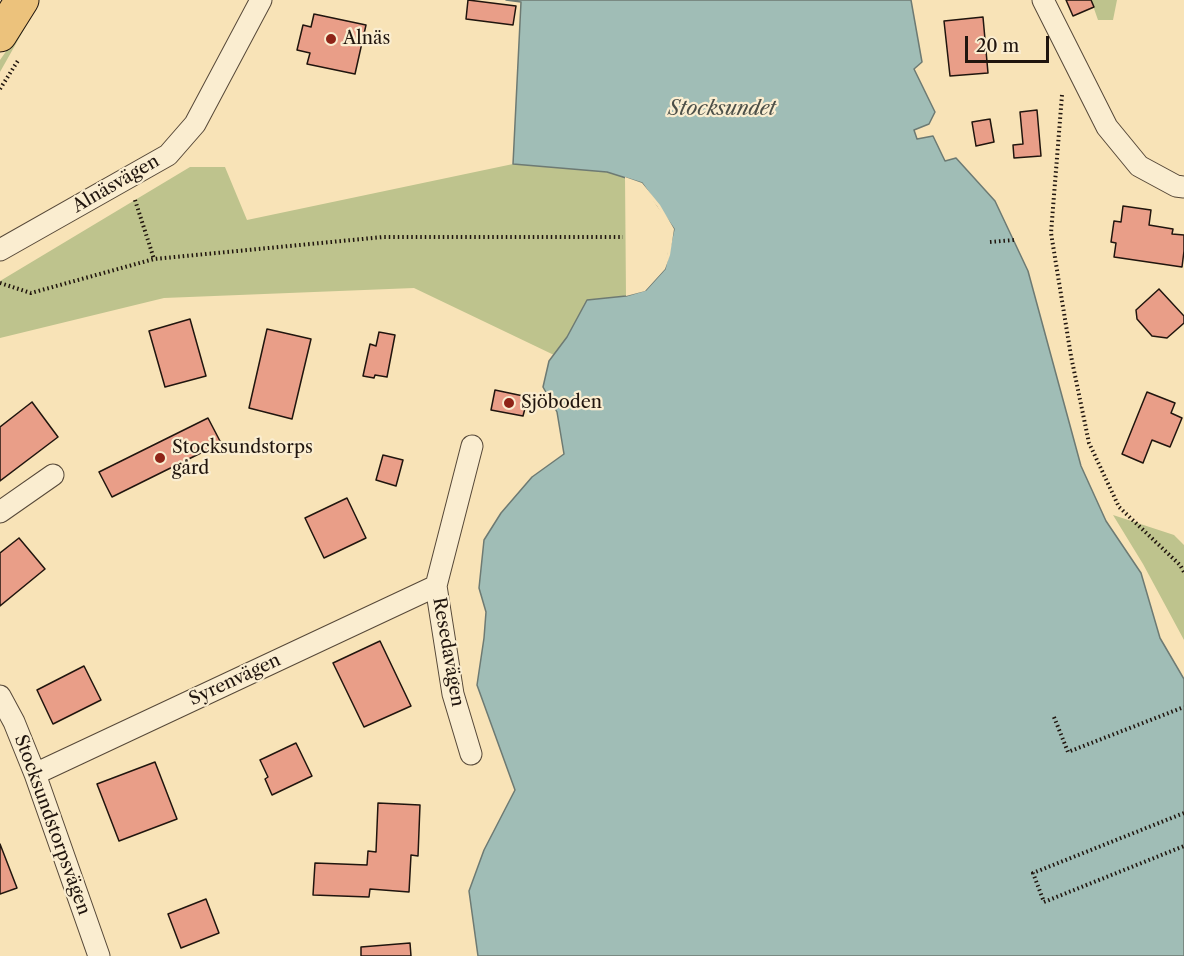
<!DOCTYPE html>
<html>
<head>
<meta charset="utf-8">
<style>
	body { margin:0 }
	#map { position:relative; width:1184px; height:956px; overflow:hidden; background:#f8e3b7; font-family:"Libre Caslon Text",serif }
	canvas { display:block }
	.scale { position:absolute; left:965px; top:36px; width:84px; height:27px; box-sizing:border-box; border:3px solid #20150e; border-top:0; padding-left:8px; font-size:18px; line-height:21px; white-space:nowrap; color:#20150e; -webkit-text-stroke:4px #faedd0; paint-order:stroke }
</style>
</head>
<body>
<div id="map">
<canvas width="1184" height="956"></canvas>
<div class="scale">20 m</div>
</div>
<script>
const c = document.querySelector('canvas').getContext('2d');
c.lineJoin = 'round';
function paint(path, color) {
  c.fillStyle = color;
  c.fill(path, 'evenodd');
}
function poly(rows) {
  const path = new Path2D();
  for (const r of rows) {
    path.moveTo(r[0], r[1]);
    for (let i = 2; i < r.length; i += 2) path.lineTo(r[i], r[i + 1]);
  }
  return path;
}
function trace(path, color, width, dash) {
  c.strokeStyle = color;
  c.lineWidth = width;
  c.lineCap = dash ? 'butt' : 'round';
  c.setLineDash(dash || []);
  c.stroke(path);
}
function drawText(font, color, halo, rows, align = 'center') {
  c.font = font + ' "Libre Caslon Text",serif';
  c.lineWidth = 4.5;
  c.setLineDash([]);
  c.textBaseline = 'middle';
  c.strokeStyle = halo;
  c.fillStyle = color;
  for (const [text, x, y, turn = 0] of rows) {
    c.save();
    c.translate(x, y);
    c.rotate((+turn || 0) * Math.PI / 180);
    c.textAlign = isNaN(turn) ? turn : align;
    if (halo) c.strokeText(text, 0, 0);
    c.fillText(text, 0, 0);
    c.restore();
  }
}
paint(poly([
	[1091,0,1117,0,1113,20,1098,20],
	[35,10,0,72,0,60],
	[513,164,607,172,625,177,626,296,587,300,567,337,554,355,414,288,164,298,0,338,0,281,190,167,225,167,247,220],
	[1113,515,1174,535,1184,545,1184,640,1143,564]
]), '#bec38d');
const water = poly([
	[506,0,911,0,922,62,914,69,935,112,929,124,914,130,917,139,933,136,945,161,956,158,995,201,1028,271,1081,466,1106,521,1141,573,1160,638,1184,679,1184,956,478,956,469,891,484,850,515,790,477,685,484,638,486,612,479,588,484,540,501,513,532,477,564,454,557,412,543,387,549,361,567,337,587,300,626,296,646,290,665,269,674,229,642,183,607,172,513,164,521,2,506,0]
]);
paint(water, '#a0bdb6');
trace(water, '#6d7a73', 1.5);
paint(poly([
	[625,177,642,183,660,205,674,229,670,255,665,269,645,291,626,296,626,293,644,288,662,268,667,255,671,230,657,206,640,186,625,180]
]), '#f8e3b7');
const building = poly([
	[468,0,516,6,513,25,466,19,468,0],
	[1066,0,1091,0,1094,7,1073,16,1066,0],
	[314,14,366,25,355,74,307,64,310,53,297,50,303,25,311,27,314,14],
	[983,17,988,73,950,76,944,21,983,17],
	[1037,110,1041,156,1014,158,1013,145,1023,144,1020,112,1037,110],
	[990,119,994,142,976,146,972,122,990,119],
	[1123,206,1151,210,1149,225,1173,229,1172,234,1184,235,1184,251,1182,267,1114,257,1116,243,1111,242,1114,221,1121,222,1123,206],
	[1159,289,1184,316,1184,323,1167,338,1152,336,1137,319,1136,310,1159,289],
	[190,319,206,376,165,387,149,331,190,319],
	[267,329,311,339,292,419,249,408,267,329],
	[379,332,395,335,387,377,375,375,374,378,363,376,370,344,376,346,379,332],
	[495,390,528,397,523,416,491,410,495,390],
	[1147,392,1175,403,1171,413,1182,418,1170,447,1152,440,1143,463,1122,454,1147,392],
	[32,402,58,437,0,481,0,427,32,402],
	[208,418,221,443,112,497,99,472,208,418],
	[383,455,403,460,396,486,376,480,383,455],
	[347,498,366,538,324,558,305,518,347,498],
	[19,538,45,569,0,606,0,553,19,538],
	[380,641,411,706,364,727,333,663,380,641],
	[84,666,101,700,53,724,37,690,84,666],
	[296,743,312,776,272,795,265,779,268,777,260,760,296,743],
	[155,762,177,819,119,841,97,784,155,762],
	[378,803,420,805,418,856,411,855,409,892,370,889,369,897,313,895,315,863,367,865,368,851,376,852,378,803],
	[0,844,17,888,0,894,0,844],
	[206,899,219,933,181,948,168,914,206,899],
	[410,943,411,956,361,956,361,947,410,943]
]);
paint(building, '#e99e88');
trace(building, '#20150e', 1.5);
const minor = poly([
	[1043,0,1107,127,1139,166,1176,186,1184,187],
	[0,250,168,155,195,124,261,0],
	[0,512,53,475],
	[0,696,14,722,35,774,99,956],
	[471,754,453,694,436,586,472,446],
	[35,774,436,586]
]);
const trunk = poly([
	[0,35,22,0]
]);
trace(minor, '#564838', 23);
trace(trunk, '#20150e', 35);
trace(poly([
	[0,89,19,59],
	[1062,95,1051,233,1071,356,1089,443,1119,507,1180,565,1184,572],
	[135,200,154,259],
	[990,242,1014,240],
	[0,283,31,293,154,259,383,237,623,237],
	[1054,717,1068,752,1184,707],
	[1184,813,1033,873,1044,902,1184,846]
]), '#20150e', 4, [1.5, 3]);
trace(minor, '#faedd0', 21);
trace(trunk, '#ecc27c', 33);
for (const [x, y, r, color] of [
	[331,39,6,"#8f2418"],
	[509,403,6,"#8f2418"],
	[160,458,6,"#8f2418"]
]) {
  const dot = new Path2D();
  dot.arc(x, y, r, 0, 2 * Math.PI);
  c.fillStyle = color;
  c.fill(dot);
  trace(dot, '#faedd0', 2);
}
drawText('18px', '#20150e', '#faedd0', [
	["Alnäs",343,39],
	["Sjöboden",521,403],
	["Stocksundstorps",172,448],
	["gård",172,469]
], 'left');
drawText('18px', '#20150e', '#faedd0', [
	["Alnäsvägen",116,184,-30],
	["Resedavägen",448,652,80],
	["Syrenvägen",235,680,-25],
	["Stocksundstorpsvägen",52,825,70]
]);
drawText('italic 20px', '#4d5049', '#faedd0', [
	["Stocksundet",722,109]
]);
</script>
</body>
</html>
